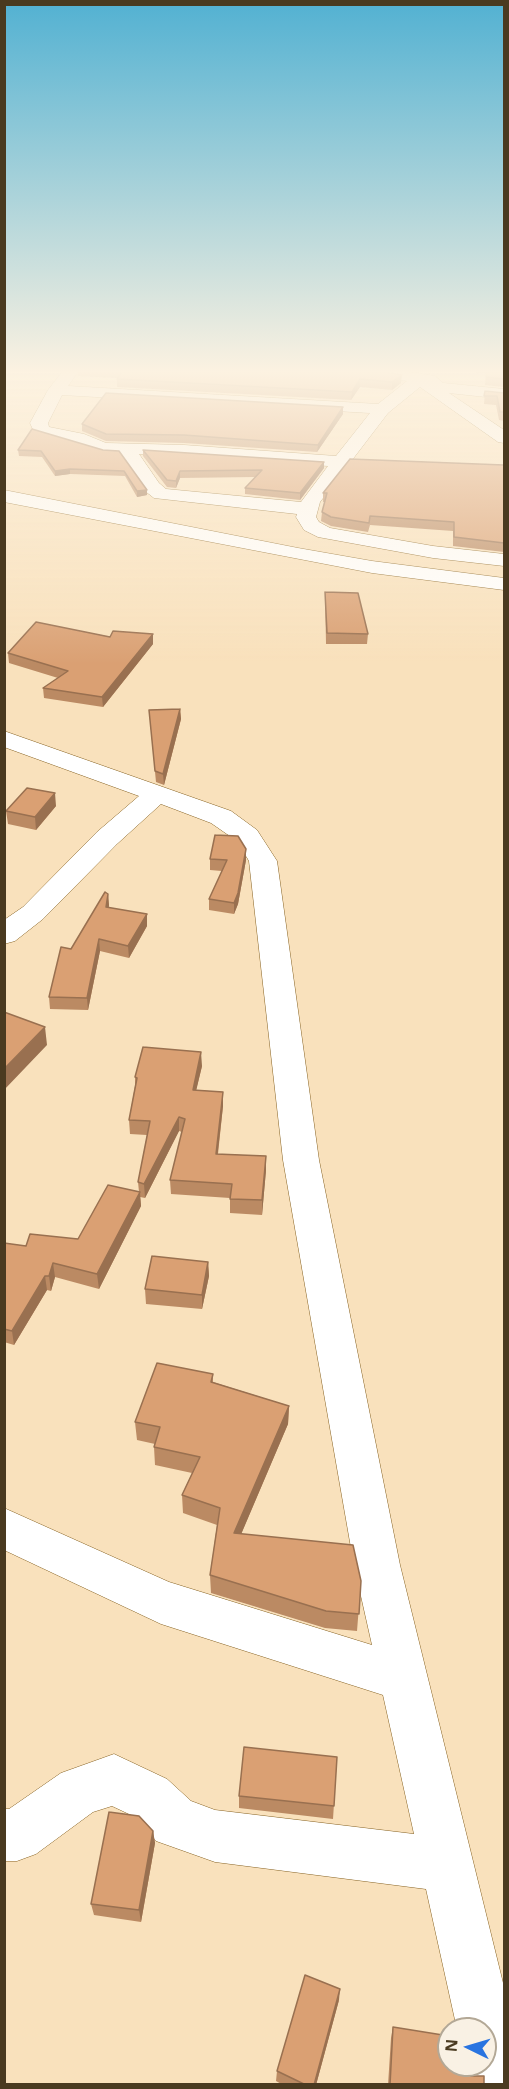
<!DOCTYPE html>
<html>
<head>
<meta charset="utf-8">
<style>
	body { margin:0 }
	#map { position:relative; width:509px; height:2089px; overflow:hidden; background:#f9e1bc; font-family:"Noto Sans",sans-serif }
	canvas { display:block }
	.frame { position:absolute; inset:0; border:6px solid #4a3a20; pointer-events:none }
	.north { position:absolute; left:437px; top:2017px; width:60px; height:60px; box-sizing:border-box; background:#f9f1e4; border:2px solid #b3a896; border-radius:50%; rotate:275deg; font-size:16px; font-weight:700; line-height:24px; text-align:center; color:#4a3a20 }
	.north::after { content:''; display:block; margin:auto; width:21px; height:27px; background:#2974e0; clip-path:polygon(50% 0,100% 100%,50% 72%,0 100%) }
</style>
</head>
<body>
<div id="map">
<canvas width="509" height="2089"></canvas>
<div class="frame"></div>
<div class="north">N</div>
</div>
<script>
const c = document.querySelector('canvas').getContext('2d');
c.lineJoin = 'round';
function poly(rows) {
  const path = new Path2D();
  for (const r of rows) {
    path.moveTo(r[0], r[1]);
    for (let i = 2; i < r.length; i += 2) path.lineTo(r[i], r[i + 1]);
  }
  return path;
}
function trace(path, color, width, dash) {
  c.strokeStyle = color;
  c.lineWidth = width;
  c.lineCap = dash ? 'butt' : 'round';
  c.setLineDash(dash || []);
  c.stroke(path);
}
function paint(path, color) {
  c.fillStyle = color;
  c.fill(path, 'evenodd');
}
const street = poly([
	[62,372,78,372,68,386,378,404,407,381,374,377,368,375,366,372,411,372,435,376,443,383,504,389,504,399,449,393,504,430,504,443,498,442,420,387,388,413,320,502,316,517,319,522,330,528,433,546,504,554,504,566,433,558,318,537,304,530,296,517,297,514,154,498,145,491,121,454,104,453,74,443,50,439,35,434,30,423,48,390,62,372],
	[62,395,370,413,336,456,184,445,106,443,84,434,49,427,48,423,62,395],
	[139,454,184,455,328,466,301,502,166,489,159,483,139,454],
	[4,731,231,811,257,830,277,861,319,1160,400,1565,504,1987,504,2084,469,2084,465,2065,485,2065,485,2029,457,2029,426,1889,215,1862,156,1841,131,1815,112,1806,93,1812,36,1854,17,1861,4,1861,4,1809,9,1809,61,1773,114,1754,167,1779,191,1801,215,1810,414,1834,383,1695,161,1624,4,1550,4,1508,169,1582,372,1645,354,1565,283,1160,249,861,237,841,211,823,161,804,117,844,43,919,15,941,4,944,4,920,23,907,97,832,139,796,4,747,4,731]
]);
const secondary = poly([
	[4,490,298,548,372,561,504,578,504,590,372,573,4,502,4,490]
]);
trace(street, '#876324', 1);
trace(secondary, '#876324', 1);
paint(street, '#fff');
paint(secondary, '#fff');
paint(poly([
	[78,372,384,372,401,383,392,390,360,387,351,400,117,387,117,378,78,376],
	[474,372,504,372,504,387,485,385,486,373],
	[485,391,504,393,504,421,499,420,496,405,484,404],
	[343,407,343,414,317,452,184,443,106,441,82,431,82,424],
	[18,450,103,450,119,451,147,495,137,497,125,476,70,474,55,476,42,457,19,456],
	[143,450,324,462,324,468,300,500,245,494,245,488,256,477,180,478,176,488,167,487,143,456],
	[504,465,504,552,453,546,453,531,370,525,368,532,331,526,321,521,322,512,325,502,323,502,323,493],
	[325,592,368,634,367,644,326,644],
	[153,634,153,644,103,707,44,698,43,688,58,678,9,663,8,653,110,637],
	[180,709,181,719,164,785,156,782,149,710],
	[56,806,36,830,8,824,6,811],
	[210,859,246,860,238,904,234,914,209,910,209,899,222,871,210,870],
	[108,894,109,908,147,914,147,926,129,958,100,951,88,1010,50,1009,49,997,71,949],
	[202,1066,196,1090,223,1092,223,1106,218,1154,266,1156,266,1170,262,1215,230,1213,230,1198,171,1194,170,1180,182,1132,179,1131,145,1198,140,1197,141,1206,99,1289,55,1277,51,1291,47,1290,14,1345,4,1342,4,1243,26,1246,78,1239,139,1192,138,1182,147,1135,130,1134,129,1120,135,1086,135,1077],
	[208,1262,209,1276,202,1309,146,1304,145,1289],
	[213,1374,213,1382,289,1406,288,1424,241,1534,361,1581,357,1631,325,1628,211,1593,210,1575,217,1525,183,1513,182,1495,192,1473,155,1465,154,1447,155,1444,137,1440,135,1422],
	[337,1757,333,1819,239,1808,239,1796],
	[153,1831,155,1843,141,1922,94,1915,91,1904],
	[339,2000,316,2085,283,2085,276,2081,277,2071],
	[393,2027,471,2076,484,2085,388,2085,391,2038]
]), '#bb8a63');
paint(poly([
	[402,375,401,383,392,390,392,382],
	[360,379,360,387,351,400,352,392],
	[343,407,343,414,317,452,318,445],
	[324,462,324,468,300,500,300,493],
	[70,469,70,474,55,476,55,471],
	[180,471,180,478,176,488,176,481],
	[147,490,147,495,137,497,137,491],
	[153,634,153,644,103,707,102,697],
	[180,709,181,719,164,785,163,774],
	[55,793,56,806,36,830,35,817],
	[246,849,246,860,238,904,234,914,234,903],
	[108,894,109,905,107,919,106,907],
	[147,914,147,926,129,958,128,946],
	[99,939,100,951,88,1010,87,998],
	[45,1027,47,1045,4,1090,4,1069],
	[201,1052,202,1066,193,1104,193,1090],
	[223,1092,223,1106,216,1168,216,1154],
	[179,1117,179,1131,145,1198,144,1184],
	[266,1156,266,1170,262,1215,262,1200],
	[140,1192,141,1206,99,1289,97,1274],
	[208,1262,209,1276,202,1309,202,1295],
	[53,1263,55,1277,51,1291,49,1276],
	[45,1276,47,1290,14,1345,12,1331],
	[289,1406,288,1424,234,1551,234,1533],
	[153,1831,155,1843,141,1922,139,1910],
	[340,1989,339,2000,316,2085,314,2085]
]), '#997050');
const building = poly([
	[122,372,384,372,402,375,392,382,360,379,352,392,117,379,122,372],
	[486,372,504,372,504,379,486,377,486,372],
	[485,391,504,393,504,412,500,412,497,396,484,396,485,391],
	[106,393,343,407,318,445,184,435,106,434,82,424,106,393],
	[32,429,103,450,119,451,147,490,137,491,124,471,70,469,55,471,41,451,18,450,32,429],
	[143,450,324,462,300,493,245,488,262,470,180,471,176,481,167,480,143,450],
	[350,459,504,465,504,543,454,537,454,522,370,516,369,523,331,517,322,512,327,493,323,493,350,459],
	[325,592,358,593,368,634,327,633,325,592],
	[36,622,110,637,113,631,153,634,102,697,43,688,68,671,8,653,36,622],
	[180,709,163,774,155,771,149,710,180,709],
	[27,788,55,793,35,817,6,811,27,788],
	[215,835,238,836,246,849,238,893,234,903,209,899,227,860,210,859,215,835],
	[105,892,108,894,106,907,147,914,128,946,99,939,87,998,49,997,61,947,71,949,105,892],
	[4,1012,45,1027,4,1069,4,1012],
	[143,1047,201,1052,193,1090,223,1092,216,1154,266,1156,262,1200,230,1199,232,1184,170,1180,185,1119,179,1117,144,1184,138,1182,150,1121,129,1120,137,1078,135,1077,143,1047],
	[108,1185,140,1192,97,1274,53,1263,49,1276,45,1276,12,1331,4,1329,4,1243,26,1246,30,1234,78,1239,108,1185],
	[152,1256,208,1262,202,1295,145,1289,152,1256],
	[157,1363,213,1374,211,1382,289,1406,234,1533,353,1545,361,1581,359,1614,326,1611,210,1575,220,1508,182,1495,200,1457,154,1447,160,1427,135,1422,157,1363],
	[244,1747,337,1757,334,1806,239,1796,244,1747],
	[109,1812,139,1816,153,1831,139,1910,91,1904,109,1812],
	[305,1975,340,1989,314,2085,306,2085,277,2071,305,1975],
	[393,2027,449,2036,449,2065,468,2065,471,2076,484,2076,484,2085,390,2085,393,2027]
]);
paint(building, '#daa073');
trace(building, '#997050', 1.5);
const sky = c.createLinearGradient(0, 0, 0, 664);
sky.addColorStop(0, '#52b1d2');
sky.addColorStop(0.56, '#fcf2e1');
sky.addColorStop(1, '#fcf2e100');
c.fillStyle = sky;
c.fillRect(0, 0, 509, 664);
</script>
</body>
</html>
